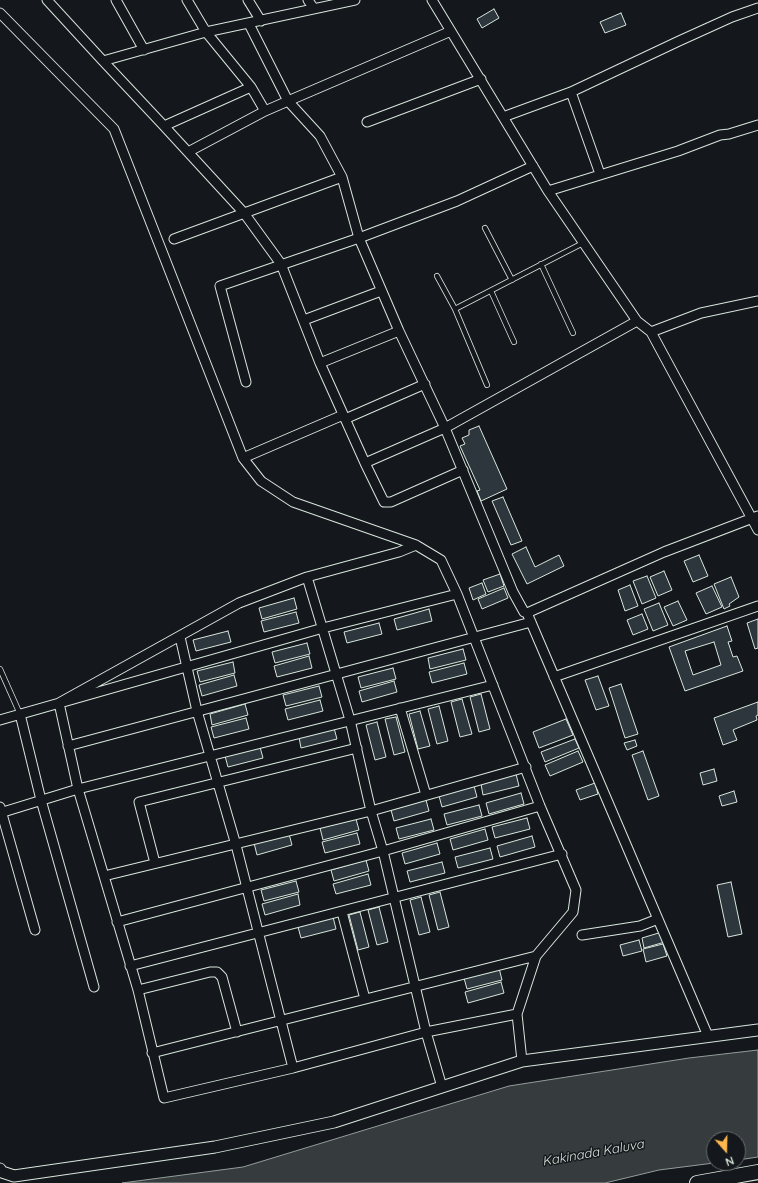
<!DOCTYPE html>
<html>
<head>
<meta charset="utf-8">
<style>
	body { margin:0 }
	#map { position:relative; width:758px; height:1183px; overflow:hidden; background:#14181c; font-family:Quicksand,sans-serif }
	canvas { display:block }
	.north { position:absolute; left:706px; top:1131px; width:40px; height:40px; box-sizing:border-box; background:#14181c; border:1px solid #626a69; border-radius:50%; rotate:160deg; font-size:11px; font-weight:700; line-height:16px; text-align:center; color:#d8e6dc }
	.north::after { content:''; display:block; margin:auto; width:14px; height:18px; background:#ffb74d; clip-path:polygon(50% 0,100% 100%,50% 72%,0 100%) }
</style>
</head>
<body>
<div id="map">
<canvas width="758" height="1183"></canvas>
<div class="north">N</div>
</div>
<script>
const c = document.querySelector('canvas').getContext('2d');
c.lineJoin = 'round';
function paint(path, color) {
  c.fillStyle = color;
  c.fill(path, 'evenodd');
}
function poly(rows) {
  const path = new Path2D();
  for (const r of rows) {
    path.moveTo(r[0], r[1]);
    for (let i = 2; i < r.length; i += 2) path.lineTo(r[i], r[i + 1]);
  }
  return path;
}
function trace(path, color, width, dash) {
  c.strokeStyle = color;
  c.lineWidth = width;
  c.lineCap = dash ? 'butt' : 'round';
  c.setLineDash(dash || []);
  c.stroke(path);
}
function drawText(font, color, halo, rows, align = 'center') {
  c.font = font + ' Quicksand,sans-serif';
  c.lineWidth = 3;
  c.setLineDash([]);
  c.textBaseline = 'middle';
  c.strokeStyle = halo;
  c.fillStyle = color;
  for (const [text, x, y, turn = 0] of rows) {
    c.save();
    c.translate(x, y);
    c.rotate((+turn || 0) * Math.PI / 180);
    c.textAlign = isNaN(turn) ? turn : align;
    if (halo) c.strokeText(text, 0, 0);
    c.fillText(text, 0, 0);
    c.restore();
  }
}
const water = poly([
	[758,1050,758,1157,738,1160,738,1139,714,1139,714,1163,659,1170,605,1183,122,1183,243,1167,509,1086,689,1058,758,1050]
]);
paint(water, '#363b3e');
trace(water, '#939e99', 1);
const building = poly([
	[494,9,499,18,482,28,477,19,494,9],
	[621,13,626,25,605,33,600,22,621,13],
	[479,426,507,489,481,501,477,491,480,490,460,446,465,444,462,438,469,435,469,430,479,426],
	[503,497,522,541,511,545,492,501,503,497],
	[526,547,535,567,559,555,564,566,527,584,512,554,526,547],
	[699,555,708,576,693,582,684,561,699,555],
	[664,571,672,590,658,596,650,577,664,571],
	[500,574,504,586,488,592,483,580,500,574],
	[647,576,656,598,642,604,633,581,647,576],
	[731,577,739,597,729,604,730,606,724,609,714,584,731,577],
	[482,583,486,594,473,600,469,588,482,583],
	[630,585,638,606,625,611,618,590,630,585],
	[712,586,722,607,706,614,696,593,712,586],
	[504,588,508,598,482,609,478,599,504,588],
	[294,598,297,609,262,619,259,608,294,598],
	[678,601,687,620,673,626,664,607,678,601],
	[659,603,668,625,653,631,644,609,659,603],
	[429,609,432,621,397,630,394,619,429,609],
	[296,612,299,623,264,632,261,621,296,612],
	[642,614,648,629,633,635,627,620,642,614],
	[758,619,758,648,755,649,747,623,758,619],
	[379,623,382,634,347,643,344,632,379,623],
	[727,626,732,641,728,642,733,657,737,656,743,671,685,691,669,647,727,626],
	[714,642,721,665,693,675,685,651,714,642],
	[228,631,231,642,196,651,193,640,228,631],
	[307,643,310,654,275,663,272,652,307,643],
	[463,649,466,660,430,669,428,658,463,649],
	[309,656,312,668,277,677,274,666,309,656],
	[233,662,235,673,200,682,197,671,233,662],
	[464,663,467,674,432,683,429,672,464,663],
	[393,668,396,679,361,688,358,677,393,668],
	[234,675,237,686,202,696,199,685,234,675],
	[598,676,609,706,596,710,585,680,598,676],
	[394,681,397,692,362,702,359,691,394,681],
	[621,684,638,734,625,738,609,688,621,684],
	[319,686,322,697,286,706,283,695,319,686],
	[481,694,490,729,479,732,470,697,481,694],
	[462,699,472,734,460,737,451,702,462,699],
	[320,700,323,711,288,720,285,709,320,700],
	[758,702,758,715,756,716,757,720,735,729,733,730,737,740,723,745,714,718,758,702],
	[245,704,248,715,212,725,210,714,245,704],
	[439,706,448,741,437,744,428,709,439,706],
	[420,711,430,746,418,749,409,714,420,711],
	[396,717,405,752,394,755,385,719,396,717],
	[246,718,249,729,214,738,211,727,246,718],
	[566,719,573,735,539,748,533,732,566,719],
	[377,722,386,757,375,760,366,725,377,722],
	[334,728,337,739,301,748,299,737,334,728],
	[575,739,579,748,545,762,541,752,575,739],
	[635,740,637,746,627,750,624,743,635,740],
	[260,747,263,758,228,767,225,756,260,747],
	[578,751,583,762,550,776,545,765,578,751],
	[643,751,659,796,648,800,632,755,643,751],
	[714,769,717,781,703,785,700,773,714,769],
	[516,774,519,786,483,795,481,784,516,774],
	[595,783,598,794,580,800,576,790,595,783],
	[474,786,477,797,442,807,439,796,474,786],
	[734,791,737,802,722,806,719,796,734,791],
	[521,793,524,804,489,814,486,803,521,793],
	[426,800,429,811,394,821,391,810,426,800],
	[479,805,482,816,447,825,444,814,479,805],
	[527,818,530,829,495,838,492,827,527,818],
	[356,819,359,830,323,840,320,828,356,819],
	[431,819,434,830,399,839,396,828,431,819],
	[485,829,488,840,453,850,450,839,485,829],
	[357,833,360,844,325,853,322,842,357,833],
	[289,834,292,845,257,855,254,843,289,834],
	[532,836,535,847,500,857,497,846,532,836],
	[437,843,440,854,405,864,402,853,437,843],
	[490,848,493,859,458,868,455,857,490,848],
	[366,860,369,871,334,881,331,870,366,860],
	[442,862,445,873,410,882,407,871,442,862],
	[368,874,371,885,336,894,333,884,368,874],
	[296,881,299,892,264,901,261,890,296,881],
	[731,882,742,934,728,937,717,885,731,882],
	[440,892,449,927,438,930,429,895,440,892],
	[298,894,300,905,265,915,262,904,298,894],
	[421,897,430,932,419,935,410,900,421,897],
	[379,907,388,942,377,945,368,910,379,907],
	[360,912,369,947,358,950,349,915,360,912],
	[333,917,336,929,301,938,298,927,333,917],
	[662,932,665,942,644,948,642,938,662,932],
	[639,940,642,951,623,956,620,945,639,940],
	[663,944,667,956,646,962,643,949,663,944],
	[499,968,502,980,467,989,464,978,499,968],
	[501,982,504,993,468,1003,465,992,501,982]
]);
paint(building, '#2c363c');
trace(building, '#d8e6dc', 1);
const service = poly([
	[485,228,512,280],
	[541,264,573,333],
	[437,276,455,309,487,385],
	[491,291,514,342],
	[455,309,583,243],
	[0,669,20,714]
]);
const minor = poly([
	[47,0,103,61,206,32,355,0],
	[116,0,144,50],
	[187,0,206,32,251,87],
	[248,0,261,21],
	[308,0,314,9],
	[432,0,548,191,637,321,651,332,758,530],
	[0,13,114,129,243,458,261,481,293,502,416,545],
	[103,61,164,126,251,87,265,111,288,101,249,24],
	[571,92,600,174],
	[503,117,571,92,679,41,732,17,758,8],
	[367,122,481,79],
	[164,126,244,213,281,264,320,363,365,463,445,428,513,592,524,612,527,613,708,1036],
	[188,152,265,111],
	[533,166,457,201,359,238,399,331,445,428,637,321],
	[548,191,678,151,720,135,729,134,758,125],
	[174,239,342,177,320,136,288,101,451,31],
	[304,320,381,291],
	[651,332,701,313,758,301],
	[320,363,399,331],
	[246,382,220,286,359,238,342,177],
	[345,419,425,384],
	[243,458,343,415],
	[365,463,384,502,391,502,463,470],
	[416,545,441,560,457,594,540,806,576,890,573,912,536,956,517,1014,426,1032,293,1068,164,1098,138,990,78,789,59,703,239,603,307,577,399,552,416,545],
	[307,577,350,720,371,811,383,851,426,1032,442,1087],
	[527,613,664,552,758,516],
	[180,637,197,711,236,845,293,1068],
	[554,677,758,606],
	[400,708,426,795],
	[20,714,41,800,94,987],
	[0,720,323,628,457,594],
	[68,746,531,622],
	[0,807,35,930],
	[0,813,78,789,493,685],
	[155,863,139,802,357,748],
	[104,876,371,811,526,767],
	[342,912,365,999],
	[117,922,383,851,540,806],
	[582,935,640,926,658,919],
	[130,966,562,854],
	[138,990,210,972,217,972,222,977,237,1032],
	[517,1014,522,1061],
	[152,1053,536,956]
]);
const tertiary = poly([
	[0,1169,2,1172,14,1176,215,1147,334,1122,522,1061,758,1030]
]);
const primary = poly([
	[697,1183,758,1172]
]);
trace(service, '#d8e6dc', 6);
trace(minor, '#d8e6dc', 11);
trace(tertiary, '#d8e6dc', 13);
trace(primary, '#d8e6dc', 16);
trace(service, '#14181c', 4.5);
trace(minor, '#14181c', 9);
trace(tertiary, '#14181c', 11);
trace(primary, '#14181c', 14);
drawText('italic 13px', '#d8e6dc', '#14181c', [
	["Kakinada Kaluva",593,1153,-10]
]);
</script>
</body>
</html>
